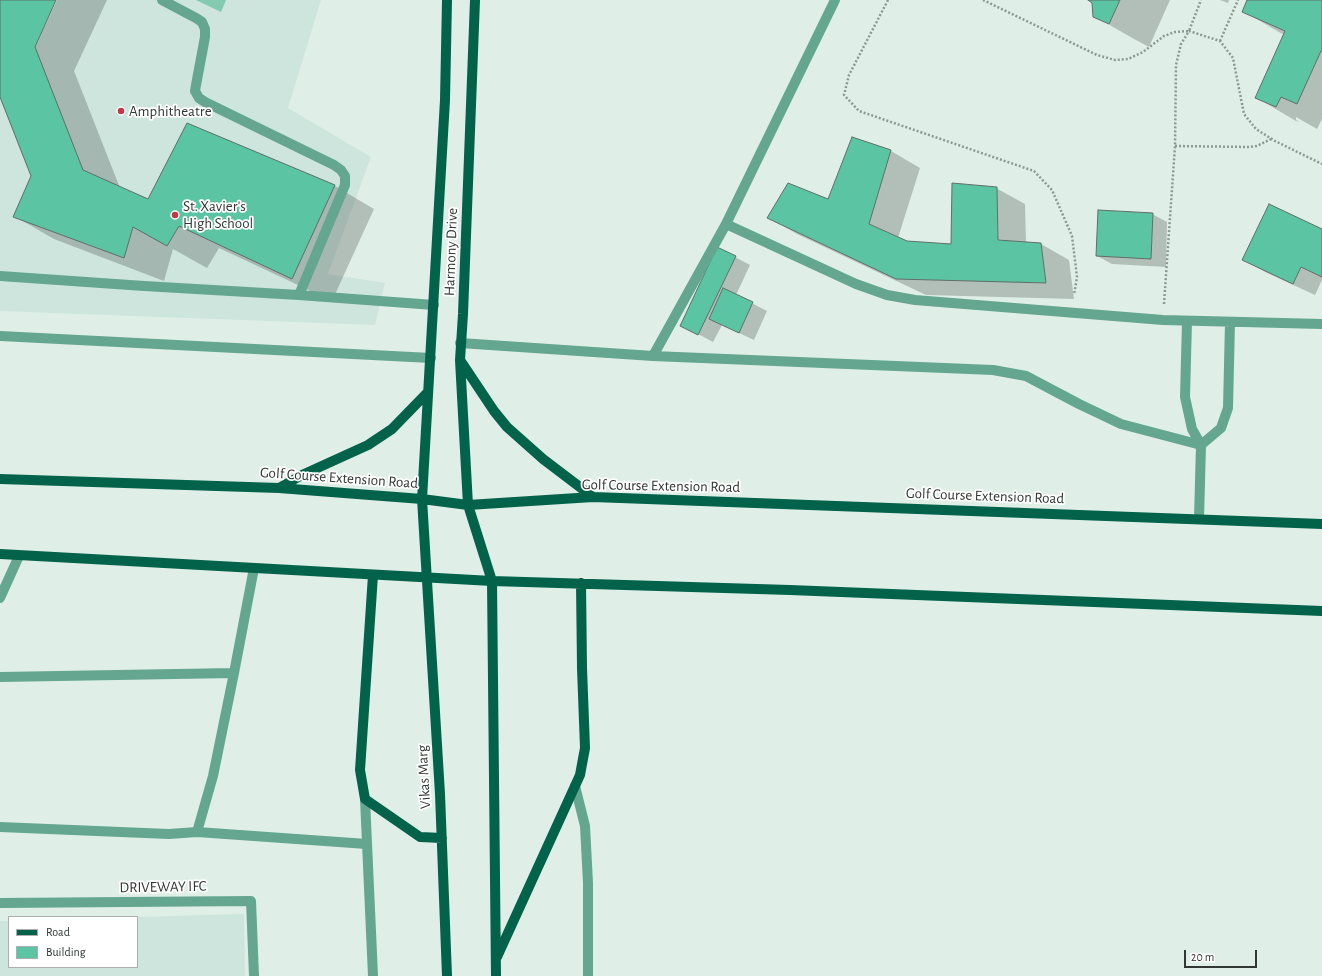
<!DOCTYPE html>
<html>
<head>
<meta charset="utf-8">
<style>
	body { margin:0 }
	#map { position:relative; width:1322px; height:976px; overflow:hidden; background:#dfefe8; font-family:"Alegreya Sans",sans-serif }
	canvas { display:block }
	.legend { position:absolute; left:8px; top:916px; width:130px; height:52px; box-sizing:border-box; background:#fff; border:1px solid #acafae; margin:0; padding:5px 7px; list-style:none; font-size:12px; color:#303734 }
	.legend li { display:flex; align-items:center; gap:8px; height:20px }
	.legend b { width:20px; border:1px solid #acafae }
	.scale { position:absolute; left:1184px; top:950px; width:73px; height:18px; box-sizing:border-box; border:2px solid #303734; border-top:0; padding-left:5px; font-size:12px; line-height:14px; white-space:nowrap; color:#303734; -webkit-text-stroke:3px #fff; paint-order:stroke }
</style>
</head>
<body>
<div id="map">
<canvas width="1322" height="976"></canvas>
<ul class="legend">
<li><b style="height:5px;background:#03624a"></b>Road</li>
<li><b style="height:11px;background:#5bc4a2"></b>Building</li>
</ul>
<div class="scale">20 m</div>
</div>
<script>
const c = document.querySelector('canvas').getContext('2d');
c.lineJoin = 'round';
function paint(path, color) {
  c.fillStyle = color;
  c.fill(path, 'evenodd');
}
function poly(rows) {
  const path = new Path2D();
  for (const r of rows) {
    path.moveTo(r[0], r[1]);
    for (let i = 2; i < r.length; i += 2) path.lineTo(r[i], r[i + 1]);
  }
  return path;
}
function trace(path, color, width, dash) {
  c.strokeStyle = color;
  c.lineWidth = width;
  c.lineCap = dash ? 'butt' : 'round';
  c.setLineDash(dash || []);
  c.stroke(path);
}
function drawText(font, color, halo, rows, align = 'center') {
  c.font = font + ' "Alegreya Sans",sans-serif';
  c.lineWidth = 3.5;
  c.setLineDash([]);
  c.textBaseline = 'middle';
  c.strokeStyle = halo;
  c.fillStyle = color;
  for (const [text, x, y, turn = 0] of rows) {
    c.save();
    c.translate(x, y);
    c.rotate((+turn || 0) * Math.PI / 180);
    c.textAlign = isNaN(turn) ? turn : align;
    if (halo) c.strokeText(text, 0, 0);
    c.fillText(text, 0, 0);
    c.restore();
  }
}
paint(poly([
	[0,0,321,0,288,108,371,157,328,274,385,283,375,325,0,311],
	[244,914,245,976,0,976,0,921,9,921,9,967,137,967,137,917]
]), '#cde5dc');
paint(poly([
	[196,0,226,0,221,12]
]), '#82cab0');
paint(poly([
	[0,0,55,0,32,51,33,52,57,0,107,0,74,71,120,188,148,200,188,124,335,186,374,209,332,301,219,248,207,268,173,249,164,281,54,239,14,216,32,176,0,95],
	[1090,0,1170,0,1149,47,1134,39,1094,16,1093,2],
	[1220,0,1229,0,1228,3],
	[1248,0,1322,0,1322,119,1317,129,1296,117,1296,120,1300,122,1296,121,1257,98,1284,35,1243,11],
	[853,138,891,151,920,168,898,238,907,242,952,245,996,188,1025,204,1026,243,1041,244,1069,260,1074,299,926,295,797,234,769,218,829,200],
	[1152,214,1167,222,1166,267,1112,264,1097,256],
	[1322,230,1322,280,1315,295,1265,272,1244,259],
	[735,257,750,265,736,295,767,311,754,340,722,325,713,342,681,325]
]), '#0003');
const building = poly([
	[0,0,56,0,35,47,83,170,148,199,187,123,335,185,292,279,179,226,167,246,133,227,124,258,13,217,31,176,0,97,0,0],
	[1088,0,1120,0,1109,24,1093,17,1092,3,1088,0],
	[1247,0,1322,0,1322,51,1321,51,1297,104,1281,97,1276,107,1255,98,1285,31,1242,12,1247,0],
	[852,137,891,150,869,224,907,241,951,244,952,183,997,187,998,240,1041,243,1046,283,896,279,767,218,788,183,828,199,852,137],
	[1269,204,1322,229,1322,277,1301,267,1293,284,1242,260,1269,204],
	[1098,210,1153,213,1151,259,1096,256,1098,210],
	[717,247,736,256,698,335,680,326,717,247],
	[723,288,753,302,739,333,709,319,723,288]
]);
paint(building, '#5bc4a2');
trace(building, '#5f6e68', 1);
trace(poly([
	[888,0,849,75,844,95,859,111,1034,171,1052,190,1072,236,1077,277,1074,295],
	[983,0,1097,55,1115,60,1128,59,1143,52,1164,36,1175,32,1189,31,1201,0],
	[1220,41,1238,0],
	[1175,146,1249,147,1257,146,1271,139],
	[1164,304,1175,146,1176,65,1181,44,1189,31,1220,41,1233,58,1244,114,1256,129,1275,141,1322,164]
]), '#8d9893', 2.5, [2, 2]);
trace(poly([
	[162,0,196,18,202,22,205,29,205,37,196,85,195,91,199,98,205,102,334,165,341,170,345,176,345,185,299,295],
	[726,224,856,284,887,295,915,300,1163,320,1322,324],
	[0,276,144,286,299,295,434,305],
	[1187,321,1185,397,1192,429,1201,445,1199,519],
	[0,336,431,358],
	[460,343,653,356,993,370,1026,376,1079,404,1121,424,1201,445,1221,428,1228,408,1230,322],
	[653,356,726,224,835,0],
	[0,598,19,556],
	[0,677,234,673],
	[575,786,585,826,588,883,588,976],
	[365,799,373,976],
	[0,827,169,834,197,832,213,776,234,673,254,568],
	[197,832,367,844],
	[0,903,251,901,254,976]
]), '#64a68f', 10);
trace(poly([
	[475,0,463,314,460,360,468,505,492,581,496,976],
	[460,360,494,411,507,427,543,459,593,497],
	[0,479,279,488,422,499,468,505,593,497,1322,524],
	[279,488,302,475,368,445,392,429,428,392],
	[0,554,492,581,790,590,1322,611],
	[373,575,360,770,365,799,420,837,442,838],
	[497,957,580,775,585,748,582,668,581,583],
	[447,976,440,794,422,499,445,100,447,0]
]), '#03624a', 10);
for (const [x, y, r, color] of [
	[121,111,4,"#c73646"],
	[175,215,4,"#c73646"]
]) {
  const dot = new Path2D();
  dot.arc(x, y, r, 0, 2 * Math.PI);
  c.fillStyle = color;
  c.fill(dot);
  trace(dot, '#fff', 1.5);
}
drawText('15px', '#303734', '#fff', [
	["Amphitheatre",129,111],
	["St. Xavier's",183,206],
	["High School",183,223]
], 'left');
drawText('15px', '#303734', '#fff', [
	["Harmony Drive",451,252,-88],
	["Golf Course Extension Road",339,478,4],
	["Golf Course Extension Road",661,486,1],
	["Golf Course Extension Road",985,496,2],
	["Vikas Marg",424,777,-93],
	["DRIVEWAY IFC",163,887,-1]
]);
</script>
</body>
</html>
